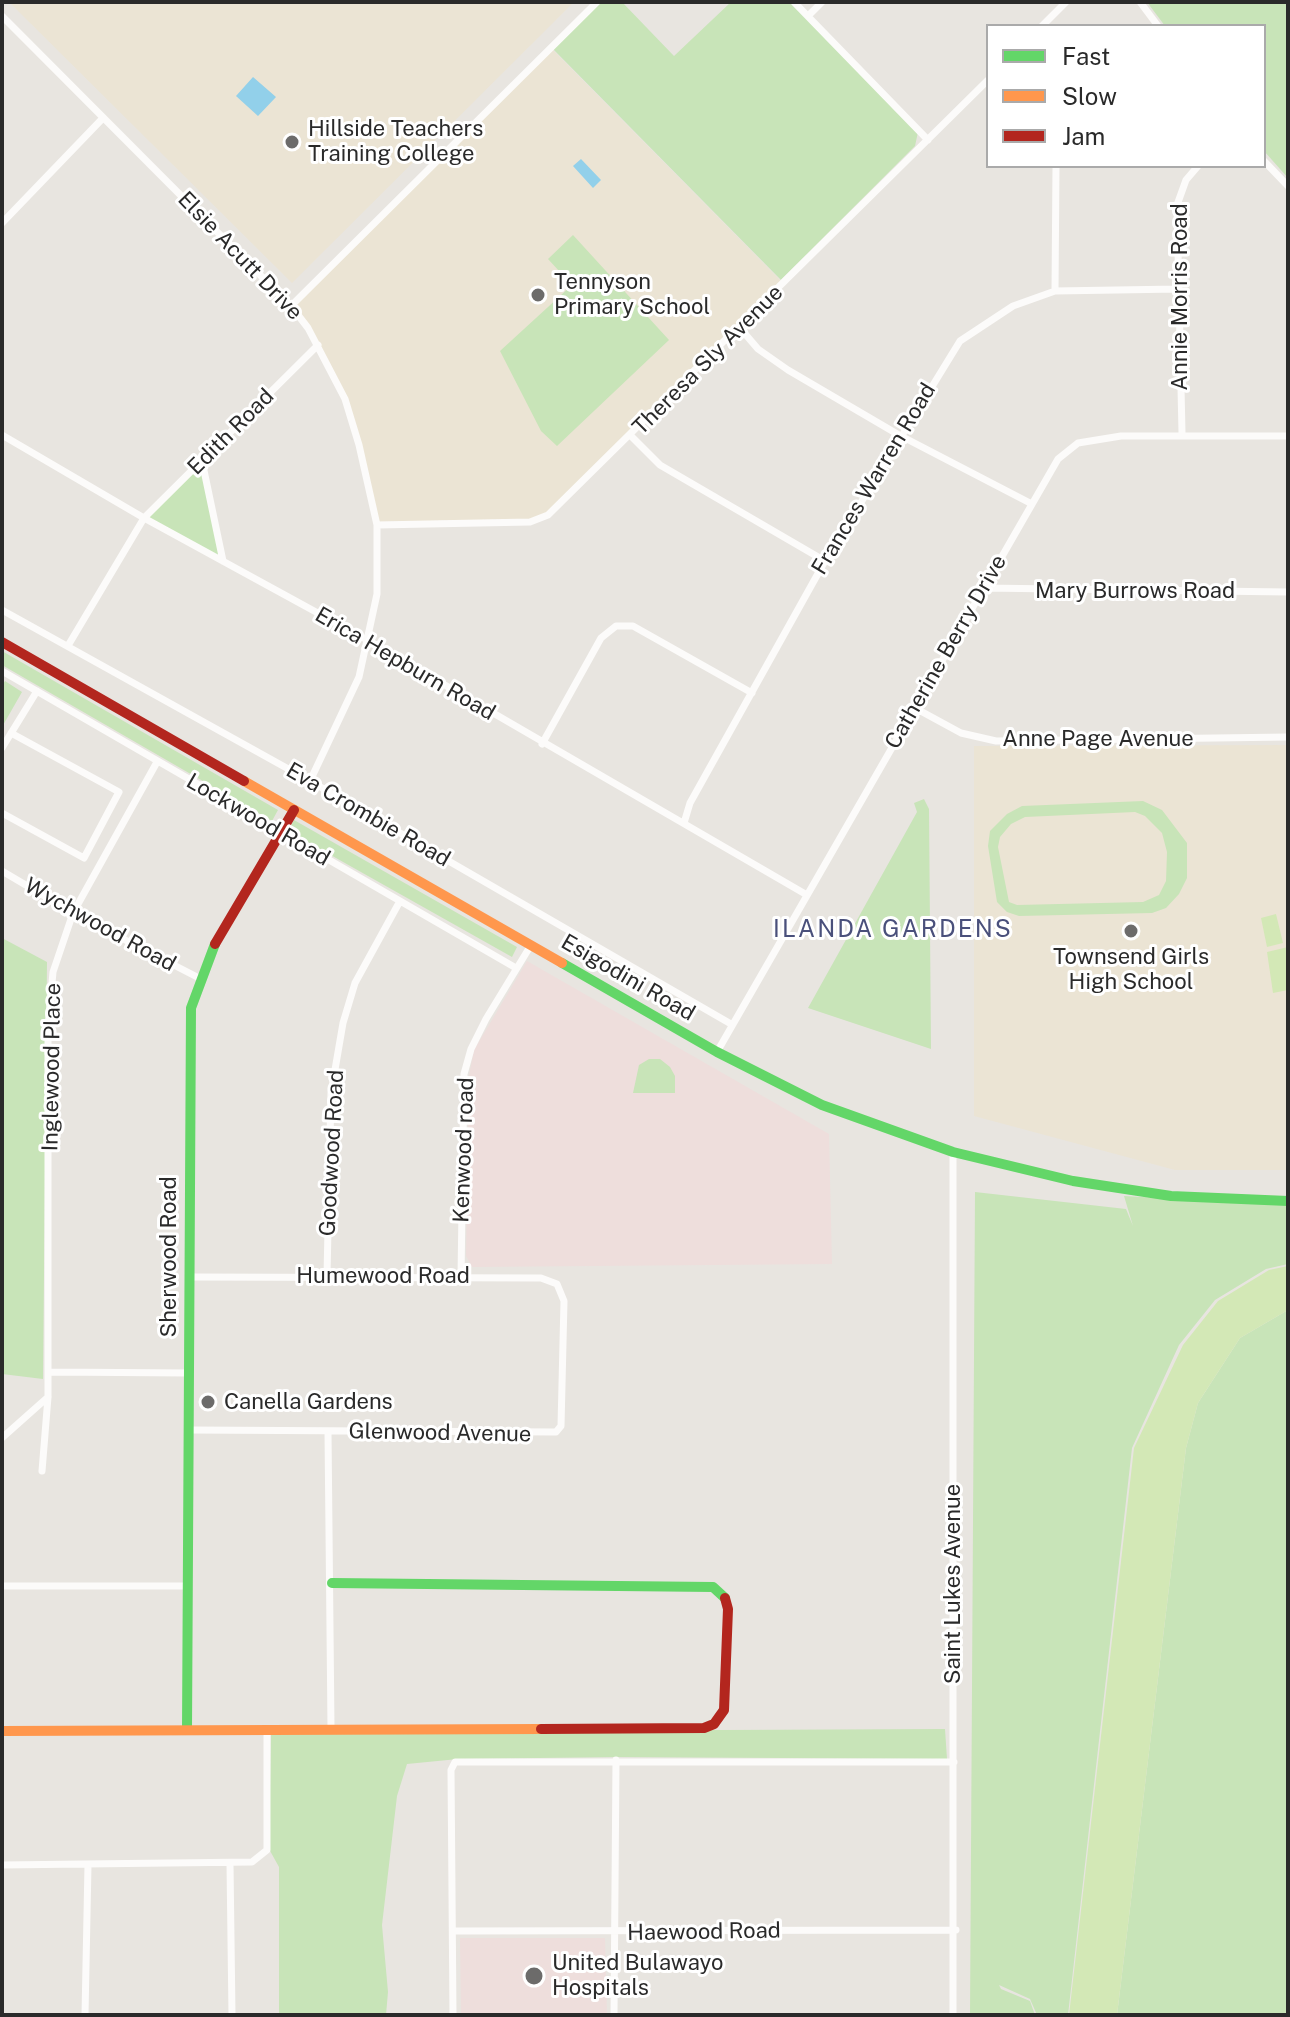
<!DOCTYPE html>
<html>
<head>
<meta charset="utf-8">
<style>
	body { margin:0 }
	#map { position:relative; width:1290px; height:2017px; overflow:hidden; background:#e8e5e0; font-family:"Public Sans",sans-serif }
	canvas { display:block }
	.frame { position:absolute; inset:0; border:4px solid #2a2a2a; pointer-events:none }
	.legend { position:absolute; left:986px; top:24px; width:280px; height:144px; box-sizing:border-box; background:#fff; border:2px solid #aaa; margin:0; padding:10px 14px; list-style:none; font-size:24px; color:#2a2a2a }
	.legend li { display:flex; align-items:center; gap:16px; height:40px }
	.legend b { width:40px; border:2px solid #aaa }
</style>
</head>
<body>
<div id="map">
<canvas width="1290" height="2017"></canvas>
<div class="frame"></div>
<ul class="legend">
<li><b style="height:10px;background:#63d668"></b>Fast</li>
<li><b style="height:10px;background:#ff974d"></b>Slow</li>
<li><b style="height:10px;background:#b3261e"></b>Jam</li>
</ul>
</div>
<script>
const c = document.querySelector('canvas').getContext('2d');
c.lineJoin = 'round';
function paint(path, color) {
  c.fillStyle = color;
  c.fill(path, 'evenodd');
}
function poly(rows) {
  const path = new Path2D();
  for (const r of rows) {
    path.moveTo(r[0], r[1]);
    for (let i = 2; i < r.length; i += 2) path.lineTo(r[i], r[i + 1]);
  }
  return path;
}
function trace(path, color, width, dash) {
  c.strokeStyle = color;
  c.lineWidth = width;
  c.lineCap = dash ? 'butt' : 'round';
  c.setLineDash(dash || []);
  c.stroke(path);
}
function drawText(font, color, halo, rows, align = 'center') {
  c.font = font + ' "Public Sans",sans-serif';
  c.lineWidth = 6;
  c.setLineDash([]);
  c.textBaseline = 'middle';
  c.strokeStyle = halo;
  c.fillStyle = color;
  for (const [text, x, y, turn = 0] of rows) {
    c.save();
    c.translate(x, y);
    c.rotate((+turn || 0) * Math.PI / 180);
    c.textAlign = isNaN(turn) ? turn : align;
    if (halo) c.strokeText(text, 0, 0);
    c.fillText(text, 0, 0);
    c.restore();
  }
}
paint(poly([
	[9,2,574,2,292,283],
	[552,49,783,283,547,513,530,519,379,522,345,397,293,307],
	[1288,745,1288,1170,1175,1170,974,1116,974,746]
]), '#ebe4d4');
paint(poly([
	[527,961,829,1134,832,1264,472,1267,466,1256,469,1075,474,1050],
	[460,1938,605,1938,607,2015,461,2015]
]), '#eededc');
paint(poly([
	[600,2,622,2,674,56,731,2,792,2,918,132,915,146,781,280,553,49],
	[1147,2,1288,2,1288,178,1264,151,1264,26,1165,26],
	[573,235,669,340,557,446,541,431,500,351,572,285,548,259],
	[201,465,219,556,148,518],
	[2,651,278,810,272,821,2,665],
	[5,681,22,692,2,727,2,686],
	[924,799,929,809,931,1049,808,1008,917,812,914,803],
	[1143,801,1162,810,1187,843,1187,878,1179,894,1166,908,1152,913,1019,916,1007,912,997,902,988,846,990,831,1007,814,1022,806],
	[1135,812,1145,816,1162,833,1167,852,1166,881,1159,895,1143,902,1017,905,1009,902,998,847,1000,837,1011,824,1025,817],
	[294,820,517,947,512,957,288,831],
	[2,938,47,962,43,1379,2,1374],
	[660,1059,670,1067,675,1076,675,1093,633,1093,639,1065,649,1059],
	[975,1192,1126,1209,1133,1226,1124,1196,1288,1205,1288,1264,1266,1269,1215,1300,1179,1345,1132,1448,1068,2015,1037,2015,1030,1999,999,1985,1001,1989,1030,2001,1035,2015,970,2015],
	[1288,1310,1288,2015,1117,2015,1186,1448,1198,1403,1240,1338],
	[945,1729,947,1759,617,1757,458,1759,407,1764,397,1796,382,1925,388,1992,386,2015,279,2015,279,1867,269,1849,271,1732]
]), '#c8e4b8');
paint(poly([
	[1276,914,1283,943,1267,947,1261,918],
	[1288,947,1288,990,1273,993,1267,952],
	[1288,1266,1288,1310,1240,1338,1198,1403,1186,1448,1117,2015,1069,2015,1134,1448,1183,1345,1218,1301,1269,1270]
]), '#d3e8b6');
paint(poly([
	[253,77,276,97,258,116,236,96],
	[581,159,601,180,593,188,573,166]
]), '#92d0ea');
trace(poly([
	[1287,2,1288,5]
]), '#92d0ea', 2);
trace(poly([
	[794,2,928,140],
	[1140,2,1158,26],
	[2,16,291,306,308,328,345,399,359,445,377,525,377,594,359,677,310,781],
	[808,16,822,2],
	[1042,26,1066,2],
	[1264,161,1288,186],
	[2,223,103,118],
	[1055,291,1056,166],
	[291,306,597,2],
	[740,328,758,349,788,370,899,435,1030,503],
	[1182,433,1177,205,1186,180,1198,166],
	[2,435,144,518,369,641,807,895],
	[631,436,660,465,825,561],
	[202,461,223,561],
	[377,525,530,522,548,515,988,80],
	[982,588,1288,592],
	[2,610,310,781,731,1024],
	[69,644,144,518,318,345],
	[2,671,516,968],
	[915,708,961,733,996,741,1288,737],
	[542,744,601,638,616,626,633,626,752,693],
	[2,748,37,691],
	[2,813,84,858,119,792,11,733],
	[684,823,690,803,825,561,960,341,1013,306,1055,291,1178,289],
	[2,871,73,913,199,978],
	[717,1052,1058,459,1078,443,1121,436,1288,436],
	[327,1275,331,1093,343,1023,355,983,400,901],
	[189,1277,541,1278,557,1284,564,1301,561,1426,556,1432,190,1430],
	[461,1277,464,1074,471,1049,486,1019,531,945],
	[49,1372,189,1373],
	[328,1432,331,1728],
	[2,1438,48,1397],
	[42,1471,48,1397,48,1027,53,972,73,913,157,762],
	[2,1586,186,1586],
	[230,1864,232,2015],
	[2,1865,252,1862,267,1850,267,1729],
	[453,1931,956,1930],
	[85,2015,88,1865],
	[453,2015,451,1770,455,1762,954,1762],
	[614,2015,616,1760],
	[953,2015,953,1152]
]), '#fcfbfa', 7);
trace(poly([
	[562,963,717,1052,822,1105,953,1152,1073,1181,1171,1196,1288,1201],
	[332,1583,713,1587,725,1598],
	[187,1729,191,1008,215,944]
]), '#63d668', 10);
trace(poly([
	[244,781,562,963],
	[2,1731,541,1729]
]), '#ff974d', 10);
trace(poly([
	[2,642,244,781],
	[215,944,294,810],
	[541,1729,704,1728,714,1724,724,1710,728,1609,725,1598]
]), '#b3261e', 10);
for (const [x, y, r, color] of [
	[292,142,8,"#6c6b6a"],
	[538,295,8,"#6c6b6a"],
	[1131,931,8,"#6c6b6a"],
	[208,1402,8,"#6c6b6a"],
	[534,1976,10,"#6c6b6a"]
]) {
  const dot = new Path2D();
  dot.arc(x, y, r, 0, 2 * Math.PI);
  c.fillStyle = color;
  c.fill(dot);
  trace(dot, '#fff', 3);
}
drawText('22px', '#2a2a2a', '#fff', [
	["Hillside Teachers",308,129],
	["Training College",308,154],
	["Tennyson",554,282],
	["Primary School",554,307],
	["Townsend Girls",1131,957,"center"],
	["High School",1131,982,"center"],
	["Canella Gardens",224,1402],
	["United Bulawayo",552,1963],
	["Hospitals",552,1988]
], 'left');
drawText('22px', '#2a2a2a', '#fff', [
	["Elsie Acutt Drive",240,256,46],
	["Annie Morris Road",1180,297,-90],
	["Theresa Sly Avenue",708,360,-45],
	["Edith Road",231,432,-45],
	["Frances Warren Road",874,479,-59],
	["Mary Burrows Road",1135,591],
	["Catherine Berry Drive",946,652,-60],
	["Erica Hepburn Road",405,664,30],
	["Anne Page Avenue",1098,739],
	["Eva Crombie Road",368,815,30],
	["Lockwood Road",258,820,30],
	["Wychwood Road",100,925,29],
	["Esigodini Road",628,978,30],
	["Inglewood Place",52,1067,-89],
	["Kenwood road",464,1150,-88],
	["Goodwood Road",332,1153,-87],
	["Sherwood Road",169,1257,-90],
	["Humewood Road",383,1276],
	["Glenwood Avenue",440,1433,1],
	["Saint Lukes Avenue",953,1584,-90],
	["Haewood Road",704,1932,-1]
]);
c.letterSpacing = '2px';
drawText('24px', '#4a507b', '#fff', [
	["ILANDA GARDENS",893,930]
]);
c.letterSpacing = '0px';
</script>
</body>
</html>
